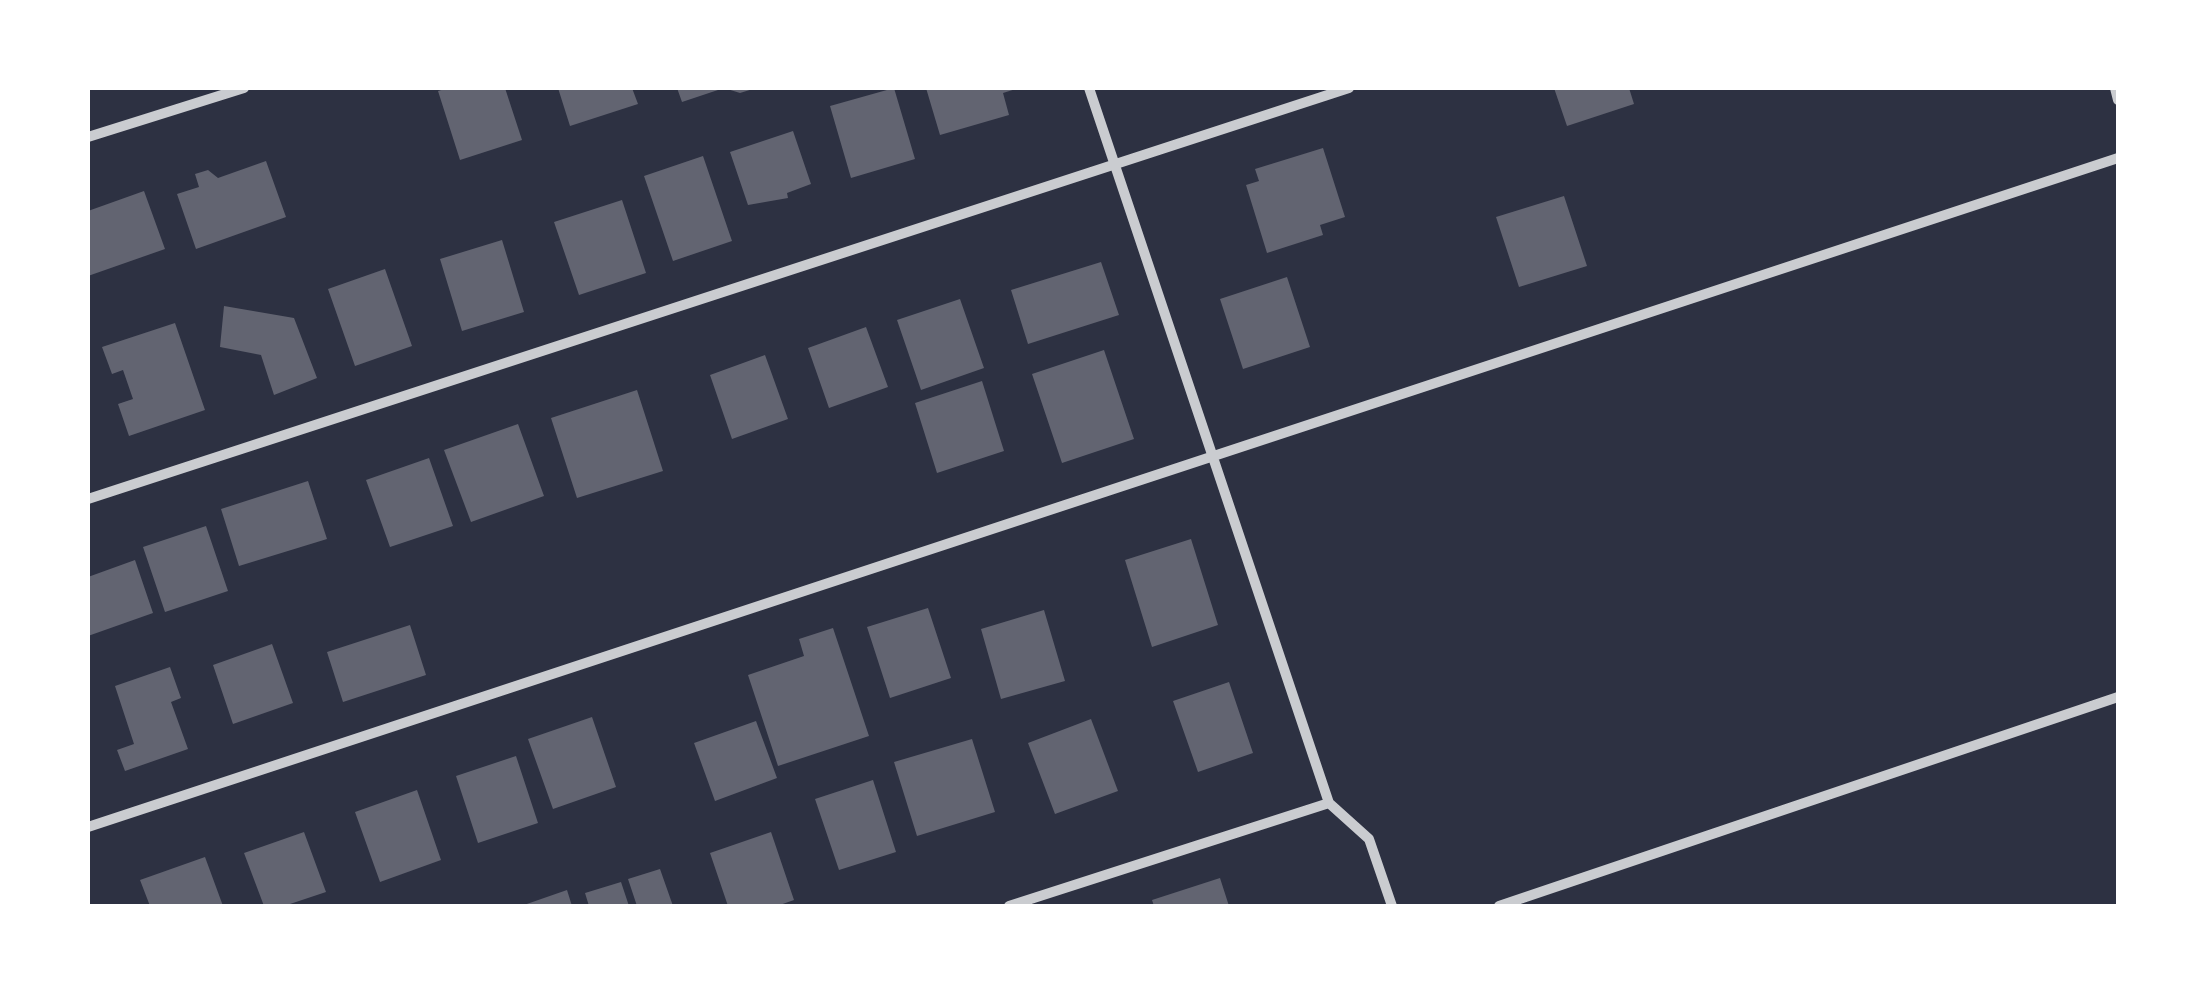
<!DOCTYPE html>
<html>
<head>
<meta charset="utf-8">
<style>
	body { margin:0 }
	#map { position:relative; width:2206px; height:994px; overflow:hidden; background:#2d3142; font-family:Ubuntu,sans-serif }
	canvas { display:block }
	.frame { position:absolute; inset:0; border:90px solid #fff; pointer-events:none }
</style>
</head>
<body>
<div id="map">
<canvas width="2206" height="994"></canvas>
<div class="frame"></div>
</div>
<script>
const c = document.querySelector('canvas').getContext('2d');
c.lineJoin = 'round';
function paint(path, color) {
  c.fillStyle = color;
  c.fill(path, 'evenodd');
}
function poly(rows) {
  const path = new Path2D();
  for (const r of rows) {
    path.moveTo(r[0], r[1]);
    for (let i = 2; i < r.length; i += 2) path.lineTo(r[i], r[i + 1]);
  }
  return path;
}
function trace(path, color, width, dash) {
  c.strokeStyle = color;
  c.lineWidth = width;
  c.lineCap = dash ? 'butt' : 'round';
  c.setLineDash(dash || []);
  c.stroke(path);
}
paint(poly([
	[448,88,505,88,522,140,460,160,438,91],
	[558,88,632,88,638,104,570,126],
	[677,88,724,88,682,102],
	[724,88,756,88,740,93],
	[894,88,915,159,851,178,830,106],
	[926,88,1019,88,1003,93,1009,115,940,135],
	[1554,88,1629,88,1634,104,1567,126],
	[793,131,811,184,787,193,788,198,748,205,730,152],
	[1323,148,1345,217,1320,225,1323,235,1267,253,1246,185,1259,181,1255,169],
	[703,156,732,241,673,261,644,176],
	[266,161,286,217,196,249,177,194,199,187,195,174,208,170,218,178],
	[144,191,165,249,88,276,88,211],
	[1564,196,1587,266,1519,287,1496,217],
	[622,200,646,273,579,295,554,222],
	[502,240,524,312,462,331,440,259],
	[1101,262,1119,315,1028,344,1011,290],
	[385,269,412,346,355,366,328,289],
	[1287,277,1310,347,1243,369,1220,299],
	[960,299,984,368,921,390,897,320],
	[224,306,294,318,317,378,274,395,261,355,220,347],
	[175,323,205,410,129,436,118,404,133,399,123,370,112,374,102,347],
	[866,327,888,387,829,408,808,348],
	[1104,350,1134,439,1062,463,1032,374],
	[765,355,788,419,732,439,710,375],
	[982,381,1004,451,937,473,915,403],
	[637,390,663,471,577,498,551,418],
	[518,424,544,496,471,522,444,450],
	[429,458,453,526,390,547,366,480],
	[308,481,327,539,239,566,221,509],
	[206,526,228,591,165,612,143,547],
	[1191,539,1218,625,1152,647,1125,560],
	[135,560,153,613,88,636,88,577],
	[928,608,951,678,890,698,867,627],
	[1044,610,1065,681,1001,699,981,629],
	[410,625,426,675,343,702,327,652],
	[833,628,869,736,778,766,748,675,804,656,799,639],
	[272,644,293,703,233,724,213,665],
	[170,667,181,698,171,702,188,749,125,771,117,750,134,744,115,686],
	[1229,682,1253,753,1198,772,1173,701],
	[592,717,616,787,553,809,528,739],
	[1091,719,1118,791,1055,814,1028,743],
	[756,721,777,778,715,801,694,743],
	[972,739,995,812,917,836,894,762],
	[516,756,538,823,478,843,456,776],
	[873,780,896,852,839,870,815,799],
	[417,790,441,860,380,882,355,812],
	[304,832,326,892,284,906,264,906,244,853],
	[771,832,794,900,777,906,728,906,710,853],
	[205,857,223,906,150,906,140,880],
	[660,869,673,906,637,906,628,879],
	[1220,878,1229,906,1154,906,1152,900],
	[621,882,629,906,589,906,585,893],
	[567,890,572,906,521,906]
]), '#626471');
trace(poly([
	[1089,88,1329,803,1369,839,1392,906],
	[2115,88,2118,100],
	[88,137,244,88],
	[88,499,1349,88],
	[88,827,2118,158],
	[1009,906,1329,803],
	[1499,906,2118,697]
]), '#caccd0', 10);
</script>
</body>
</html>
